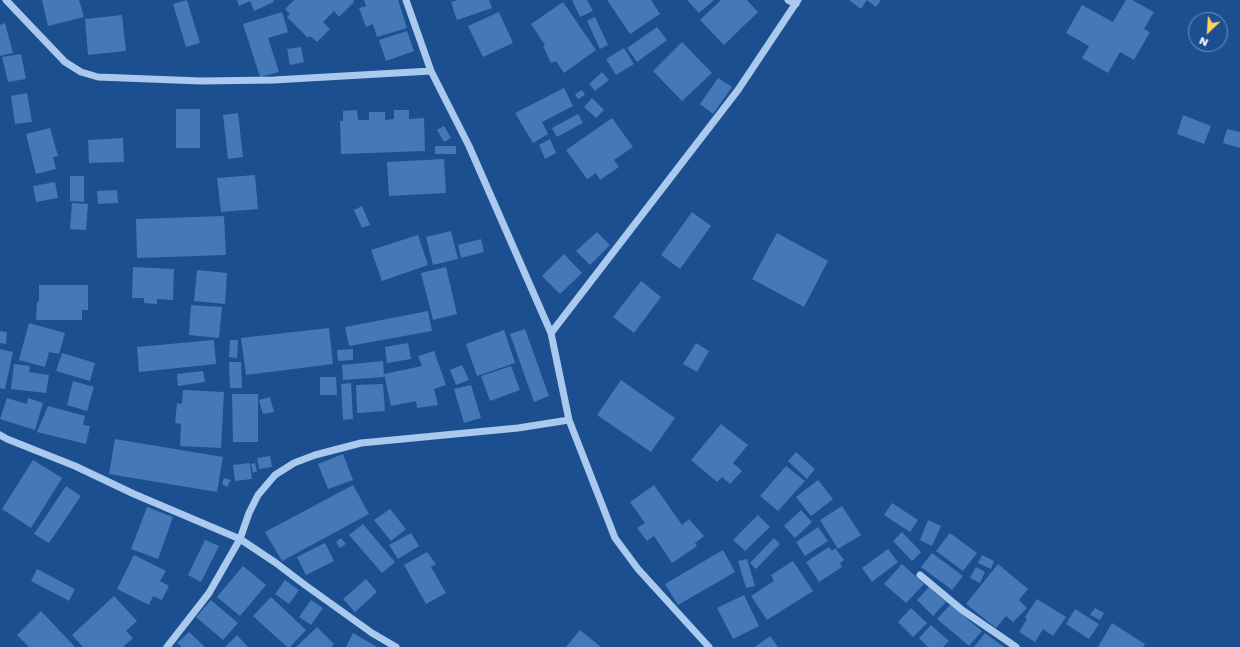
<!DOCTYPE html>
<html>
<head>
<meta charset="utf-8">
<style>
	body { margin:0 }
	#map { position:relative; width:1240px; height:647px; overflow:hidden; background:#1b4f8f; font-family:Poppins,sans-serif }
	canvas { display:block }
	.north { position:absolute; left:1188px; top:12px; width:40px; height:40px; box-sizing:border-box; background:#1b4f8f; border:1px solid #7695bc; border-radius:50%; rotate:205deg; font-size:11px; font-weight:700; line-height:16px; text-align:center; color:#fff }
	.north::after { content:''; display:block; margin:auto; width:14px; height:18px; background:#ffd166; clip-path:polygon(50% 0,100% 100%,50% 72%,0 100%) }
</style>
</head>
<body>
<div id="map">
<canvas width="1240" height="647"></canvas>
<div class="north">N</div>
</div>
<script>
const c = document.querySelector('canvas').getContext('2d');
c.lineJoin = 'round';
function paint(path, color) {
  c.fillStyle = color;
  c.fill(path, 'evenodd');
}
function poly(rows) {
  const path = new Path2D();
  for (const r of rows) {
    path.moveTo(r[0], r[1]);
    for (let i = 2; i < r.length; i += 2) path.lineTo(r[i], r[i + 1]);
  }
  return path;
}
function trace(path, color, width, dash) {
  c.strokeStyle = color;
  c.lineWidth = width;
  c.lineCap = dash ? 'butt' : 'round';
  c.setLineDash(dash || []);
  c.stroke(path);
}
paint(poly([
	[42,0,79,0,84,17,48,26],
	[187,0,200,43,186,47,173,4],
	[237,0,273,0,274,2,254,11,250,1,239,6],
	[294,0,353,0,354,2,339,17,334,11,323,22,330,29,317,42,310,36,308,38,287,17,290,14,285,9],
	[364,0,398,0,407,28,377,37,373,24,366,27,359,8,366,6],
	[458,0,489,0,492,8,457,20,451,2],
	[572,0,587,0,593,11,580,17],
	[607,0,651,0,660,14,630,34],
	[689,0,714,0,699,13,688,1],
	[721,0,747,0,758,12,724,45,700,20],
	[849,0,881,0,876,7,867,0,861,9],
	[1126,0,1132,0,1154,12,1144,29,1150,32,1134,60,1120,52,1108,73,1082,58,1089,46,1066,33,1082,5,1113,22],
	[563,2,596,50,564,73,556,61,551,63,543,46,545,45,531,24],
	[282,12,288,32,268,38,279,72,260,77,243,24],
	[499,12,513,43,483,57,468,26],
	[122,15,126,51,88,55,85,19],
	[595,17,608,45,600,49,587,21],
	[5,23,13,53,0,56,0,25],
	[657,27,667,40,637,62,627,48],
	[407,31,414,51,386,61,379,40],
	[682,42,712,73,682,101,653,71],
	[301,47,304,62,290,65,287,49],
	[624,48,634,64,616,75,606,59],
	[21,54,26,79,8,82,2,57],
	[602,72,609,80,595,91,589,84],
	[718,78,732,87,713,114,700,104],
	[564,88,573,106,542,122,548,134,533,143,515,113],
	[582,90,585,95,578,99,575,94],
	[27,93,32,122,15,124,11,96],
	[592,98,604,110,596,118,584,107],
	[176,109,200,109,200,148,176,148],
	[357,110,358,120,369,120,369,112,385,112,385,120,394,119,394,110,409,110,409,119,424,118,425,151,341,154,340,121,343,121,343,111],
	[238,113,243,157,228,159,223,115],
	[578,114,583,123,557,137,552,128],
	[1183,115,1211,126,1204,144,1177,134],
	[612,118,633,147,614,160,619,167,600,180,596,173,587,179,566,150],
	[444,126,451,138,444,142,437,130],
	[50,128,58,156,53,157,56,169,36,174,26,134],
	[1227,129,1240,132,1240,148,1223,143],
	[123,138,124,162,89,163,88,140],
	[550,139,556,153,545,159,539,145],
	[435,146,456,146,456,154,435,154],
	[444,159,446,193,389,196,387,162],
	[255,175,258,209,221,212,217,178],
	[70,176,84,176,84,202,70,201],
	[55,182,58,198,36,202,33,186],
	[117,190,118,203,98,204,97,191],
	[72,203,88,204,86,230,70,229],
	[362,206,370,225,362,228,354,210],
	[692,212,711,226,680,269,661,255],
	[224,216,226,255,137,258,136,219],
	[451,231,458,259,433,265,426,237],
	[597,232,610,245,590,265,576,251],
	[777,233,828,261,804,307,752,279],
	[418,235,428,265,382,281,371,250],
	[481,239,484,252,461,258,458,245],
	[564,254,582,273,560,294,542,276],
	[133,267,174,269,173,300,157,299,157,304,144,303,144,298,132,298],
	[446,267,457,314,433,320,421,273],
	[197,270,227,273,225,304,194,301],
	[641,281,661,297,634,333,613,317],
	[39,285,88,285,88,310,82,310,82,320,36,320,37,302,39,301],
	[191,305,222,307,219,338,189,335],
	[428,311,432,331,349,346,345,327],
	[29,323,65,333,59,354,49,352,45,367,19,360],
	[329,328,333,364,246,375,241,338],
	[525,329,549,396,534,402,510,334],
	[504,330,515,363,477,376,466,344],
	[0,331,7,332,6,344,0,343],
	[214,340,216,364,139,372,137,347],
	[230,340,238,340,237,358,229,357],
	[408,343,411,359,387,363,385,347],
	[696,343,709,351,697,372,683,364],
	[0,349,13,352,5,389,0,388],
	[353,349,353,360,338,361,337,350],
	[434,351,446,385,434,389,438,405,417,408,416,401,391,406,384,374,422,366,418,356],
	[62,353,95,363,90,381,56,371],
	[383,361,384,377,343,380,342,365],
	[229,362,241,362,242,388,230,388],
	[14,364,30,366,29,372,49,375,46,393,11,389],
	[462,365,469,380,456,385,450,370],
	[511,366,520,390,490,401,481,376],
	[203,371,205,382,178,386,177,374],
	[320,377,336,377,337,395,320,395],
	[621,380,675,418,651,452,597,415],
	[73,381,94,387,87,411,67,405],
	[351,383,353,419,343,420,341,384],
	[383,384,385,411,357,413,356,385],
	[471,385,481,418,464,423,454,389],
	[183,390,224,392,221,448,180,446,181,424,175,423,177,403,182,404],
	[232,394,258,394,258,442,233,442],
	[270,397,274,412,263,414,259,400],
	[7,398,27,404,28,398,43,403,35,430,0,419],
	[48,406,85,416,83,425,90,426,86,444,37,432],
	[721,424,748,445,733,463,742,471,730,484,722,477,717,482,691,460],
	[115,439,223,457,217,492,109,474],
	[796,452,815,469,807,479,788,461],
	[343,454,353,480,328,489,318,464],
	[270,456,272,467,259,469,257,458],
	[33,460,62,478,31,528,2,509],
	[250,463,252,479,235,481,233,465],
	[255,463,257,471,253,473,251,464],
	[786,466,805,481,778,511,760,496],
	[224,478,231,480,227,487,222,484],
	[818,480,833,499,811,516,796,497],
	[353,485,369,514,282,561,265,532],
	[654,485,682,525,689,519,704,536,695,543,697,546,672,563,654,536,647,541,637,528,645,523,630,502],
	[66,486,81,496,49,543,34,534],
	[892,503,918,520,910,532,884,515],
	[842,506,861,535,838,549,820,520],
	[147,507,173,517,158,559,131,549],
	[390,509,406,529,391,541,374,520],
	[801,510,812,522,795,538,784,526],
	[758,515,770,527,745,551,733,540],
	[928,520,941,526,932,546,920,540],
	[363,524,395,562,382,573,349,535],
	[818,527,828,541,805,556,796,542],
	[902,532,921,552,912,561,893,541],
	[411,533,419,546,398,559,389,545],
	[950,533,977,553,963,571,936,551],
	[341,538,346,544,340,548,336,542],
	[774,538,780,544,756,569,750,563],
	[205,540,219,546,201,582,188,575],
	[325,543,334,561,306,575,297,557],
	[829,547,832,551,835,548,844,560,840,563,842,567,819,582,806,562],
	[888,549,898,562,872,582,862,568],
	[723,550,735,572,678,605,665,584],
	[427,552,436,564,431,567,446,593,426,604,404,565],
	[932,553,963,576,952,590,921,567],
	[134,555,166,571,160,581,169,586,162,600,153,596,149,605,117,589],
	[982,555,994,561,991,569,978,563],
	[747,559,755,586,746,588,738,561],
	[793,561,813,591,767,620,751,596,774,581,771,575],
	[902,564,924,584,906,603,884,584],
	[998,564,1028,589,1019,600,1027,608,1013,622,1006,616,996,628,966,604],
	[243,566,266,585,240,616,217,597],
	[976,567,985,572,980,583,970,578],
	[37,569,75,589,69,601,31,581],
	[366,579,377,592,355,612,343,599],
	[285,580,299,590,289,604,275,594],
	[929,587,946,602,933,616,917,600],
	[744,595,759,626,733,639,717,608],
	[114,596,137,621,126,631,133,638,123,647,83,647,72,635],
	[271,597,306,630,290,647,287,647,253,616],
	[1037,599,1066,617,1053,636,1043,629,1035,642,1019,632,1027,619,1025,617],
	[211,600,238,623,223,640,196,617],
	[311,600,323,608,311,625,299,617],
	[950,605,982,631,969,646,937,619],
	[911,608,927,623,913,637,898,622],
	[1095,608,1104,613,1100,620,1090,615],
	[1075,609,1099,624,1089,639,1066,624],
	[41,611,75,647,29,647,17,635],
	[1112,623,1145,644,1143,647,1098,647],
	[931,625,949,641,943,647,928,647,919,638],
	[317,627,334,644,331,647,296,647],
	[580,630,601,647,566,647],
	[189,632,205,647,182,647,177,643],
	[353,633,377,647,346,647],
	[985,633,1004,647,974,647],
	[237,635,248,647,225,647],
	[770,636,778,647,755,647]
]), '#4478b7');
trace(poly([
	[6,0,65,62,81,72,98,77,201,81,274,80,431,71],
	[788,0,796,4],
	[551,333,738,90,798,0],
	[569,420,615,538,638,569,709,647],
	[0,435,7,439,75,466,134,494,240,539,276,563,305,585,372,633,396,647],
	[920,575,962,610,1016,647],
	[167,647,209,593,240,539,249,513,258,495,275,475,294,463,315,455,361,443,518,428,569,420,551,333,469,146,431,71,406,0]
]), '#a9c9ee', 7);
</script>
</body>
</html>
